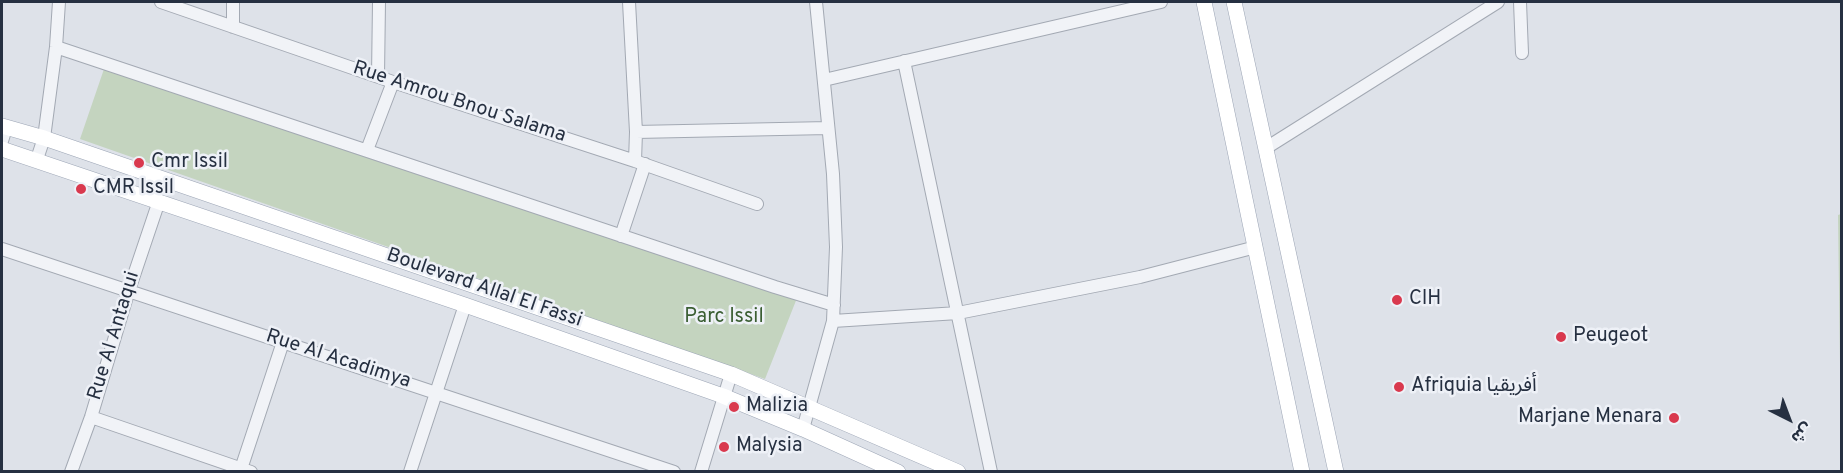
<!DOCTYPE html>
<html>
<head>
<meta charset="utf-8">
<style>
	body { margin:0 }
	#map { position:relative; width:1843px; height:473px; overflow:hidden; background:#dee2e9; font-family:Overpass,"Noto Sans Arabic",sans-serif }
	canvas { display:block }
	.frame { position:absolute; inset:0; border:3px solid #263041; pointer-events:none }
	.north { position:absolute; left:1759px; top:389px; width:60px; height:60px; -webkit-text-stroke:4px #eef1f7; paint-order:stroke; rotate:138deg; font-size:16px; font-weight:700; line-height:24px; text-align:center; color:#263041 }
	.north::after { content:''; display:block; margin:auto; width:21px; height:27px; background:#263041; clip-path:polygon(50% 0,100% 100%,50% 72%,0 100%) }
</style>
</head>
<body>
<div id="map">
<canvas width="1843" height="473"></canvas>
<div class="frame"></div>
<div class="north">ش</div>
</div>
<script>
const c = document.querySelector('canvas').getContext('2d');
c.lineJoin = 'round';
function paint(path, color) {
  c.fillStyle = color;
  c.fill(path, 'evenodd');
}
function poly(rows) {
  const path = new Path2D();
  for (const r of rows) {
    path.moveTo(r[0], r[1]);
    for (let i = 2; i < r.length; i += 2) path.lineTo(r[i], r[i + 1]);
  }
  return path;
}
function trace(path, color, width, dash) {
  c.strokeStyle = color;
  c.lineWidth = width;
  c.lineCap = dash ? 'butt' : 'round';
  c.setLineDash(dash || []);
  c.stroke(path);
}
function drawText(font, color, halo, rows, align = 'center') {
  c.font = font + ' Overpass,"Noto Sans Arabic",sans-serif';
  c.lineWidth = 5;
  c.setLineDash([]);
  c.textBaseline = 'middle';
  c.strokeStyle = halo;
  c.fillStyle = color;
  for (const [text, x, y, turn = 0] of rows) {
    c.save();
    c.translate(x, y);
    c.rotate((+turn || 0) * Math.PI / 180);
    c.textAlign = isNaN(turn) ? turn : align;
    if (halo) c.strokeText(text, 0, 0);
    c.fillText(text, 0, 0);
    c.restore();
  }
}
paint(poly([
	[104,69,797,298,765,379,80,139],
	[1841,214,1842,214,1841,438,1838,215]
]), '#c4d4bf');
const minor = poly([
	[161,2,393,82,635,161,757,204],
	[233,2,233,27],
	[629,2,636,132,635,161],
	[1520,2,1522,53],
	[56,47,775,287,834,305],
	[904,61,991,472],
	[378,76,379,2],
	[824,80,1161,2],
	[636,132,828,128],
	[2,141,6,128],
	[1266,148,1498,2],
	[367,150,393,82],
	[37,159,44,138,56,47,59,2],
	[621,236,645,164],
	[2,249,674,472],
	[833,321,958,313,1140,277,1256,247],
	[91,417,251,472],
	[803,429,833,321,836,247,833,174,816,2],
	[71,472,91,417,129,290,159,201],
	[240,472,283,342],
	[410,472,465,305],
	[701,472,731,374]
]);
const major = poly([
	[1204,2,1302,472],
	[1234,2,1336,472],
	[2,126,44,138,731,374,958,472],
	[2,149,465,305,723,396,803,429,898,472]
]);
trace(minor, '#a3a9b3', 14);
trace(major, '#9da6b6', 16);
trace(minor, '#f1f3f7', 12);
trace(major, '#fff', 15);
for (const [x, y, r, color] of [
	[139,163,6,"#d9394e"],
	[81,189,6,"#d9394e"],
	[1397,300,6,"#d9394e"],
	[1561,337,6,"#d9394e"],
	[1399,387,6,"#d9394e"],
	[734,407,6,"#d9394e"],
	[1674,418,6,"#d9394e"],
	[724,447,6,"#d9394e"]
]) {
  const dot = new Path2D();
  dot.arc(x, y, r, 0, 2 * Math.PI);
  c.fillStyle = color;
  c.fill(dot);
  trace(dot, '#eef1f7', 2);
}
drawText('20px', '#263041', '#eef1f7', [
	["Rue Amrou Bnou Salama",459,103,18],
	["Boulevard Allal El Fassi",484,289,19],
	["Rue Al Antaqui",115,336,-73],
	["Rue Al Acadimya",338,360,18]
]);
drawText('20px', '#263041', '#eef1f7', [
	["Cmr Issil",151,163],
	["CMR Issil",93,189],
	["CIH",1409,300],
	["Peugeot",1573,337],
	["Afriquia أفريقيا",1411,387],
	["Malizia",746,407],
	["Marjane Menara",1662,418,"right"],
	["Malysia",736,447]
], 'left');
drawText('20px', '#3a5e32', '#eef1f7', [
	["Parc Issil",724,318]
]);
</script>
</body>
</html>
